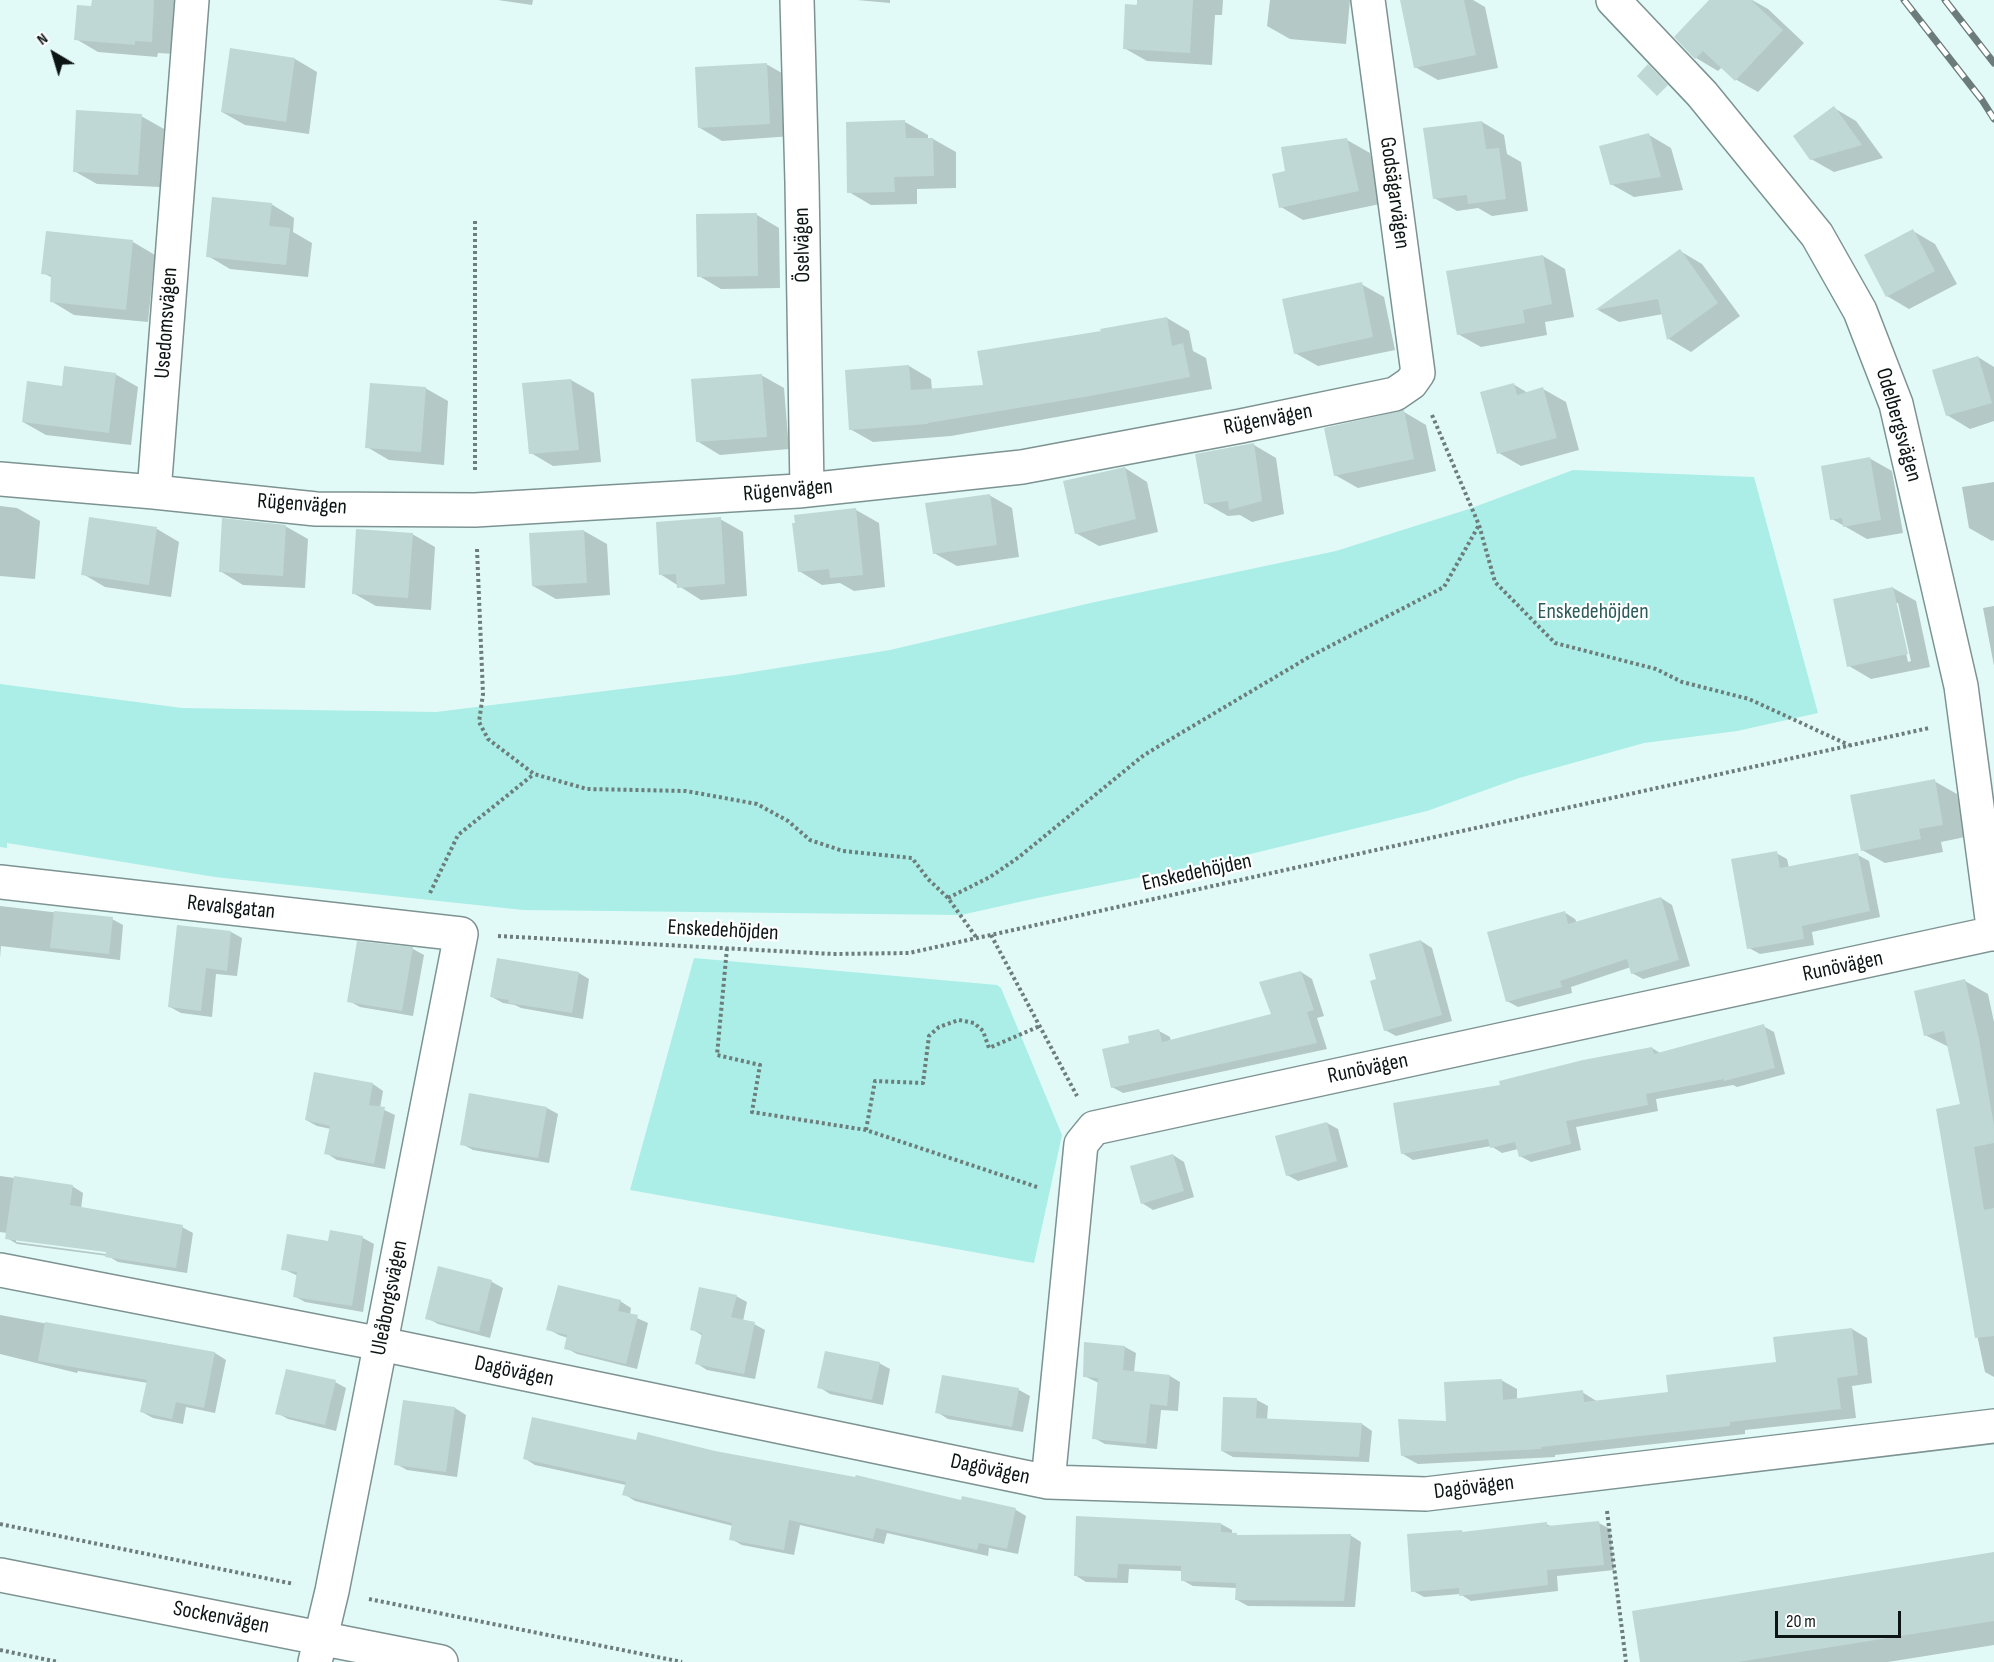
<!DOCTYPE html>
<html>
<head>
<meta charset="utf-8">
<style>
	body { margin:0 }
	#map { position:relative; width:1994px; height:1662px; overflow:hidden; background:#e1faf7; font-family:"Sofia Sans Condensed",sans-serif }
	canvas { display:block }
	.north { position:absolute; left:24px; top:24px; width:60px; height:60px; -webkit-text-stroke:4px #fff; paint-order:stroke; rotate:322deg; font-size:16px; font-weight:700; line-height:24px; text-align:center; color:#0c1514 }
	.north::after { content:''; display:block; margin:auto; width:21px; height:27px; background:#0c1514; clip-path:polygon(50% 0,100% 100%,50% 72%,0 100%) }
	.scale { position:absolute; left:1775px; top:1611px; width:126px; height:27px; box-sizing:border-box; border:3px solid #0c1514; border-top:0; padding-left:8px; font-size:18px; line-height:21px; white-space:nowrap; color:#0c1514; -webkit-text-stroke:4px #fff; paint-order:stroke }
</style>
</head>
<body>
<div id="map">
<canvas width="1994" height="1662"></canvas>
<div class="north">N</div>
<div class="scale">20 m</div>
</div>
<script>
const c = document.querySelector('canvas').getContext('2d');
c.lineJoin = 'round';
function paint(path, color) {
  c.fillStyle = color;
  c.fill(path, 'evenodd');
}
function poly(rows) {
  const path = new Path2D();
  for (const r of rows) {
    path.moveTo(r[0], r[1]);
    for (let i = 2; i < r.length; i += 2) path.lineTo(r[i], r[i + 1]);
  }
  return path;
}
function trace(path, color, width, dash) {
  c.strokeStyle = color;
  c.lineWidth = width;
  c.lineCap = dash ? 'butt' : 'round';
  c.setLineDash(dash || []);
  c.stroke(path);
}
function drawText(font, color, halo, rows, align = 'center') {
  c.font = font + ' "Sofia Sans Condensed",sans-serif';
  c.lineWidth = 4.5;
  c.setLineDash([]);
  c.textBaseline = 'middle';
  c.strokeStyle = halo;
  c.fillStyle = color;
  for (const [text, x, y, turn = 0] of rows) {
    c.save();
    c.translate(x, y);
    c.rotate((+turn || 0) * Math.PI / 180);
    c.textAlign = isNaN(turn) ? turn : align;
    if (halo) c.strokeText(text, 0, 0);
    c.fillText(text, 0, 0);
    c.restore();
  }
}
paint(poly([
	[1573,470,1754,477,1818,713,1737,731,1644,743,1519,778,1427,811,1230,859,1037,898,961,915,523,910,215,877,7,843,7,848,0,847,0,684,182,708,436,712,734,675,890,650,1095,602,1336,551,1469,509],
	[694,958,997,985,1001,988,1062,1135,1034,1263,630,1190]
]), '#aaeee7');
paint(poly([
	[93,0,178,0,174,54,158,53,157,57,98,52,76,39,93,8],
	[498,0,533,0,532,5],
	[857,0,890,0,890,3],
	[1138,0,1223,0,1222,15,1215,15,1212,65,1147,61,1124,48],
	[1270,0,1350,0,1346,44,1290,39,1267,26],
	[1401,0,1473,0,1485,7,1498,68,1438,80,1415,67],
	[1711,0,1752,0,1768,9,1804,43,1758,92,1735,79,1722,67,1718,71,1696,58],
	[295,59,317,72,309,134,245,125,222,112],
	[766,64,789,77,792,136,722,141,700,128],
	[1834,108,1856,121,1883,158,1834,172,1811,159],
	[141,116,164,129,160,187,97,184,74,171],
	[905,122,928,135,928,139,933,139,956,152,956,188,917,189,917,204,871,205,849,192],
	[1482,122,1504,135,1507,154,1521,162,1528,211,1492,216,1478,208,1457,211,1434,198],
	[1649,135,1671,148,1683,190,1634,197,1611,184],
	[1347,140,1370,153,1380,204,1303,220,1281,207,1287,172],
	[271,204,294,218,293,232,312,243,308,277,230,269,208,256],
	[757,215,779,228,780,288,721,289,699,276],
	[1913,231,1935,244,1957,284,1909,309,1887,296],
	[133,242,155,255,148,322,74,315,51,301,53,278,43,273],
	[1680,251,1702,264,1740,316,1691,352,1669,339,1663,314,1619,322,1598,310],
	[1543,256,1565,269,1574,317,1545,322,1547,335,1481,347,1458,334],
	[1361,284,1384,297,1395,350,1318,366,1295,353],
	[1167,318,1189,331,1193,351,1206,358,1212,389,951,436,873,442,850,429,909,366,931,379,932,390,985,387,1102,332],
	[1978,357,1994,367,1994,421,1970,429,1947,415],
	[115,374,138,387,131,445,46,435,23,422,63,387],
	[761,375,784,388,789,449,720,455,697,441],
	[571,380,594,393,601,462,553,466,531,453],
	[1513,384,1528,393,1543,389,1566,402,1579,450,1521,466,1499,453],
	[425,388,448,401,444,465,389,460,367,447],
	[1404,412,1426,425,1436,471,1358,488,1335,475],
	[1254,445,1276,458,1284,514,1252,522,1240,515,1228,516,1205,503],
	[1869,458,1892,471,1903,533,1867,539,1832,519],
	[1125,468,1147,482,1158,532,1099,546,1076,533],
	[1994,482,1994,540,1992,541,1969,528,1962,487],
	[989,495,1012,508,1019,557,957,566,934,553],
	[0,506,17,508,40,521,35,579,0,576],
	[856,510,879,523,885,587,854,591,840,583,822,585,799,571],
	[720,519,743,532,747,596,701,600,660,574],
	[285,526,308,539,305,588,243,585,220,571],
	[157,529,179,542,171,597,105,587,83,574],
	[584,531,607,544,610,595,556,599,533,586],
	[412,534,435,547,431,610,376,606,353,593],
	[1893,588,1916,601,1930,667,1871,679,1849,666],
	[1895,603,1898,603,1911,661,1908,662],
	[1994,606,1994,666,1983,608],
	[1934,781,1957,794,1965,837,1941,842,1943,852,1885,863,1862,850],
	[1776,853,1787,859,1789,868,1858,855,1869,861,1880,917,1812,932,1814,945,1760,954,1749,948],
	[1661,898,1672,905,1690,966,1643,979,1632,973,1631,967,1571,987,1572,993,1518,1007,1507,1001,1564,912,1575,919,1577,923],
	[0,906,112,919,123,925,120,960,1,946,0,958],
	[231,932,242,938,237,976,216,974,212,1017,181,1013,170,1007],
	[1421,941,1432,948,1452,1021,1396,1036,1385,1030],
	[359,943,413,949,424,955,413,1016,360,1007,349,1001],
	[1301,972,1312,979,1324,1016,1317,1018,1327,1049,1123,1093,1112,1087,1131,1044,1159,1031,1170,1037,1171,1042,1273,1015],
	[579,973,589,979,583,1019,521,1008,515,1005,503,1003,492,997],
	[1965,981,1988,994,1994,1022,1994,1377,1985,1372,1976,1330,1961,1106,1949,1047,1925,1035],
	[1763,1026,1774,1032,1785,1074,1737,1087,1733,1085,1656,1099,1658,1111,1576,1127,1581,1150,1531,1162,1520,1156,1518,1149,1502,1153,1491,1146,1413,1160,1402,1153,1501,1086,1652,1048,1660,1053],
	[373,1084,383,1091,380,1108,395,1115,385,1169,337,1160,326,1153,331,1129,317,1126,306,1120],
	[547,1108,558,1114,549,1163,473,1150,462,1144],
	[1327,1123,1338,1129,1348,1167,1298,1181,1287,1175],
	[1173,1155,1184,1162,1194,1197,1153,1210,1142,1203],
	[0,1176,72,1186,83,1193,81,1209,182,1227,193,1233,187,1273,118,1262,108,1256,17,1244,7,1238,7,1233,0,1232],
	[16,1239,113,1252,113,1255,16,1242],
	[331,1232,363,1238,374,1244,363,1312,305,1302,294,1296,298,1276,283,1269,329,1243],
	[439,1268,492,1282,503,1288,490,1338,438,1324,427,1318],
	[736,1296,747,1302,743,1321,754,1324,765,1330,755,1379,707,1370,696,1363,703,1336,692,1329],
	[620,1301,631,1308,630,1315,648,1323,637,1369,577,1354,566,1348,568,1338,559,1335,548,1329],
	[0,1315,156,1344,157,1342,215,1353,226,1360,215,1413,186,1407,183,1424,153,1418,142,1412,148,1383,78,1371,77,1373,0,1354],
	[1852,1329,1867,1338,1872,1383,1852,1386,1856,1418,1745,1430,1745,1434,1555,1455,1555,1457,1418,1464,1403,1456,1501,1380,1517,1389,1517,1399,1582,1392,1598,1402,1670,1393,1778,1363],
	[1086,1343,1125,1347,1136,1353,1134,1372,1170,1376,1180,1382,1178,1411,1161,1410,1157,1449,1105,1444,1094,1438,1099,1383,1084,1376],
	[879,1363,890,1369,883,1405,830,1394,819,1387],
	[944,1377,1019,1390,1030,1396,1023,1432,948,1419,937,1412],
	[335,1382,346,1388,336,1431,288,1419,277,1413],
	[1257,1400,1268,1406,1267,1420,1362,1424,1372,1431,1369,1462,1233,1457,1222,1451],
	[405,1401,455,1408,466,1415,457,1477,407,1470,396,1464],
	[637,1442,715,1452,962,1502,1016,1510,1026,1516,1018,1554,989,1548,988,1556,887,1533,884,1544,800,1525,794,1555,742,1545,731,1539,733,1526,635,1501,624,1494,626,1485,535,1465,524,1458],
	[1599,1523,1610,1529,1614,1570,1557,1576,1558,1591,1471,1601,1460,1594,1424,1597,1413,1591,1461,1531,1465,1533,1546,1524,1553,1527],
	[1221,1524,1232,1530,1232,1534,1242,1537,1350,1535,1361,1542,1355,1607,1248,1606,1237,1600,1237,1588,1193,1586,1182,1580,1183,1571,1129,1569,1128,1583,1086,1582,1075,1575],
	[1994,1554,1994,1645,1888,1662,1642,1662]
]), '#0003');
paint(poly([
	[92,0,154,0,152,42,135,41,135,45,74,40,77,5,91,6],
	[1137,0,1193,0,1190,53,1123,49,1125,4,1137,5],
	[1400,0,1464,0,1476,55,1414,68],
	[1709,0,1751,0,1783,30,1735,81,1703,51,1695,59,1674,37],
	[230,48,295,58,286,122,221,112],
	[767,63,770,124,698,128,695,67],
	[1648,64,1668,85,1657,96,1637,76],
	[1834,106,1862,145,1810,160,1793,136],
	[76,110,142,114,138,175,73,172],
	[905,120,906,138,933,138,934,176,894,177,895,192,847,193,846,122],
	[1482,121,1486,149,1499,148,1506,199,1468,204,1467,195,1433,199,1423,128],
	[1649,133,1661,177,1610,185,1599,146],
	[1347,138,1359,191,1279,208,1272,174,1285,171,1281,147],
	[212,197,272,203,269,226,290,228,286,265,206,257],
	[757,213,758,276,697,277,696,214],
	[1913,229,1935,271,1886,297,1864,255],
	[46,231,133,240,126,310,50,302,51,275,41,274],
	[1680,249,1718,303,1667,340,1658,299,1595,310],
	[1543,255,1552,304,1523,310,1525,323,1457,335,1446,271],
	[1362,282,1373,337,1294,354,1282,299],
	[1167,317,1172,346,1183,343,1190,377,1090,396,928,423,928,424,849,430,845,370,909,365,911,390,983,385,977,351,1101,331,1100,329],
	[1978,356,1992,403,1946,416,1932,370],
	[64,366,116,373,109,433,22,422,27,381,62,386],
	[762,374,767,437,696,442,691,379],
	[571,379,579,450,529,454,522,383],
	[370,383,426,387,421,452,365,448],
	[1514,383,1517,395,1543,387,1557,438,1497,454,1480,392],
	[1404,410,1414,459,1334,476,1324,428],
	[1254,443,1262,501,1229,510,1228,501,1204,504,1195,454],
	[1870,457,1881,520,1843,527,1842,518,1830,520,1821,466],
	[1125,467,1136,519,1075,534,1063,481],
	[990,494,997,545,933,554,925,503],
	[856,508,863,575,830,578,829,569,798,572,792,523,795,523,794,515],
	[89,517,157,527,149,585,81,575],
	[721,517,725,584,677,588,676,574,659,575,656,522],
	[222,518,286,525,283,576,219,572],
	[356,529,413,533,408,598,352,594],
	[584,530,587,583,532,586,529,533],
	[1893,587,1908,654,1847,667,1833,599],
	[1935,779,1943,825,1919,829,1921,839,1861,851,1850,795],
	[1777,851,1780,868,1858,853,1870,911,1802,926,1804,939,1747,949,1731,859],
	[1661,897,1679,960,1631,974,1627,959,1560,981,1562,987,1506,1002,1487,932,1565,911,1568,924],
	[54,911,113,917,109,954,50,948],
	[177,925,231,931,227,971,206,968,201,1011,168,1007],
	[1421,940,1442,1015,1384,1031,1370,981,1376,979,1369,954],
	[357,941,413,947,402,1011,347,1002],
	[497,958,579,972,572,1013,508,1003,509,1000,490,997],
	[1301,971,1314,1010,1307,1012,1317,1043,1111,1088,1102,1049,1129,1043,1128,1036,1159,1029,1162,1042,1271,1014,1259,982],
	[1965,979,1979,1039,1994,1126,1994,1143,1974,1147,1984,1210,1994,1208,1994,1336,1975,1338,1936,1109,1960,1104,1944,1031,1924,1036,1914,991],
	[1764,1024,1775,1068,1724,1081,1724,1079,1646,1094,1648,1105,1566,1121,1571,1144,1519,1157,1515,1142,1490,1148,1488,1139,1401,1154,1393,1103,1500,1085,1499,1081,1583,1060,1652,1047,1654,1054],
	[314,1072,373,1083,369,1105,385,1107,374,1164,324,1154,330,1126,305,1120],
	[469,1093,547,1107,538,1158,460,1145],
	[1327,1122,1337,1161,1286,1176,1275,1136],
	[1173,1154,1184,1191,1141,1204,1130,1166],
	[14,1176,73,1185,70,1205,183,1225,176,1268,105,1257,106,1252,5,1239],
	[330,1230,363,1236,352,1306,293,1297,297,1272,281,1270,287,1234,328,1241],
	[438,1266,492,1280,479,1332,425,1319],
	[558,1285,621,1300,618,1311,638,1315,626,1364,564,1349,567,1335,546,1330],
	[699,1287,737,1295,731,1317,755,1322,744,1374,695,1364,702,1333,690,1330],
	[45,1322,215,1352,204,1408,176,1402,172,1419,140,1412,147,1380,38,1361],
	[1852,1328,1858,1375,1837,1378,1841,1409,1730,1422,1730,1426,1541,1447,1541,1449,1401,1456,1398,1419,1446,1421,1444,1382,1502,1379,1503,1400,1583,1390,1584,1402,1668,1392,1666,1375,1776,1362,1773,1337],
	[1084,1342,1125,1346,1123,1370,1170,1375,1167,1406,1150,1404,1146,1444,1092,1439,1098,1378,1083,1377],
	[825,1351,880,1362,872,1400,817,1388],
	[286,1369,336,1380,325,1425,275,1414],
	[942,1375,1019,1388,1012,1427,935,1413],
	[1223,1397,1257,1398,1256,1418,1362,1423,1359,1457,1221,1451],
	[403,1400,455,1407,446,1472,394,1465],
	[532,1417,636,1440,638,1432,715,1451,855,1477,856,1475,961,1500,962,1496,1016,1508,1007,1549,979,1543,977,1550,876,1528,873,1539,789,1520,784,1550,729,1540,732,1523,622,1495,626,1482,523,1459],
	[1076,1516,1221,1523,1221,1532,1237,1533,1237,1535,1351,1534,1344,1601,1235,1600,1236,1583,1181,1581,1181,1566,1118,1564,1117,1578,1074,1576],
	[1599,1521,1604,1565,1547,1570,1548,1585,1459,1596,1459,1588,1411,1592,1407,1534,1462,1530,1462,1532,1547,1522,1547,1526],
	[1994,1552,1994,1621,1738,1662,1640,1662,1632,1611]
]), '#bfd7d5');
const minor = poly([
	[797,0,802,182,807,490],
	[1613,0,1702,94,1817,235,1860,311,1896,404,1961,686,1994,934],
	[0,479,154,492,192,0],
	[154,492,316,509,475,510,798,491,1022,467,1241,426,1395,394,1411,383,1418,373,1368,0],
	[0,882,461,934,332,1591,315,1662],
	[0,1270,381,1344,1048,1482,1426,1494,1994,1426],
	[1048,1482,1081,1144,1094,1128,1994,933],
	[0,1575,441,1662]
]);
trace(minor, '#7d9391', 36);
trace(poly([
	[475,221,475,473],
	[1432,415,1479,525,1495,582,1555,643,1656,669,1682,682,1749,699,1849,745],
	[477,549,483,694,479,722,488,739,534,774,587,789,686,791,757,804,788,821,810,840,843,851,912,858,928,879,948,898,976,937],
	[430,893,458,835,534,774],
	[948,898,990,877,1019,857,1144,755,1309,657,1444,587,1479,525],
	[991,935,1077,1096],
	[498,936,833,954,909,953,1929,728],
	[727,948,717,1055,760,1065,752,1112,866,1130,1037,1187],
	[866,1130,875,1081,923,1083,929,1036,939,1027,959,1020,974,1023,983,1031,989,1048,1040,1026],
	[1607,1511,1626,1662],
	[0,1524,294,1584],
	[369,1599,682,1662],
	[0,1650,58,1662]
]), '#6d7d7b', 4, [3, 3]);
trace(minor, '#fff', 33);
const rail = poly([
	[1904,0,1982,100,1994,119],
	[1945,0,1994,63]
]);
trace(rail, '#6c7c7a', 7);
trace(rail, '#fff', 4.5, [14]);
drawText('22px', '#0c1514', '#fff', [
	["Godsägarvägen",1394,193,82],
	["Öselvägen",803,245,-91],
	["Usedomsvägen",167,323,-86],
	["Rügenvägen",1268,420,-11],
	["Odelbergsvägen",1898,425,74],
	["Rügenvägen",788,491,-5],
	["Rügenvägen",302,505,4],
	["Enskedehöjden",1197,873,-12],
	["Revalsgatan",231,908,6],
	["Enskedehöjden",723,931,3],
	["Runövägen",1843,967,-12],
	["Runövägen",1368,1069,-12],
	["Uleåborgsvägen",390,1298,-79],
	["Dagövägen",514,1372,12],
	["Dagövägen",990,1470,12],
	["Dagövägen",1474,1488,-7],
	["Sockenvägen",221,1618,11]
]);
drawText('22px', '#2b5e5a', '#fff', [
	["Enskedehöjden",1593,612]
]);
</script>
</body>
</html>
